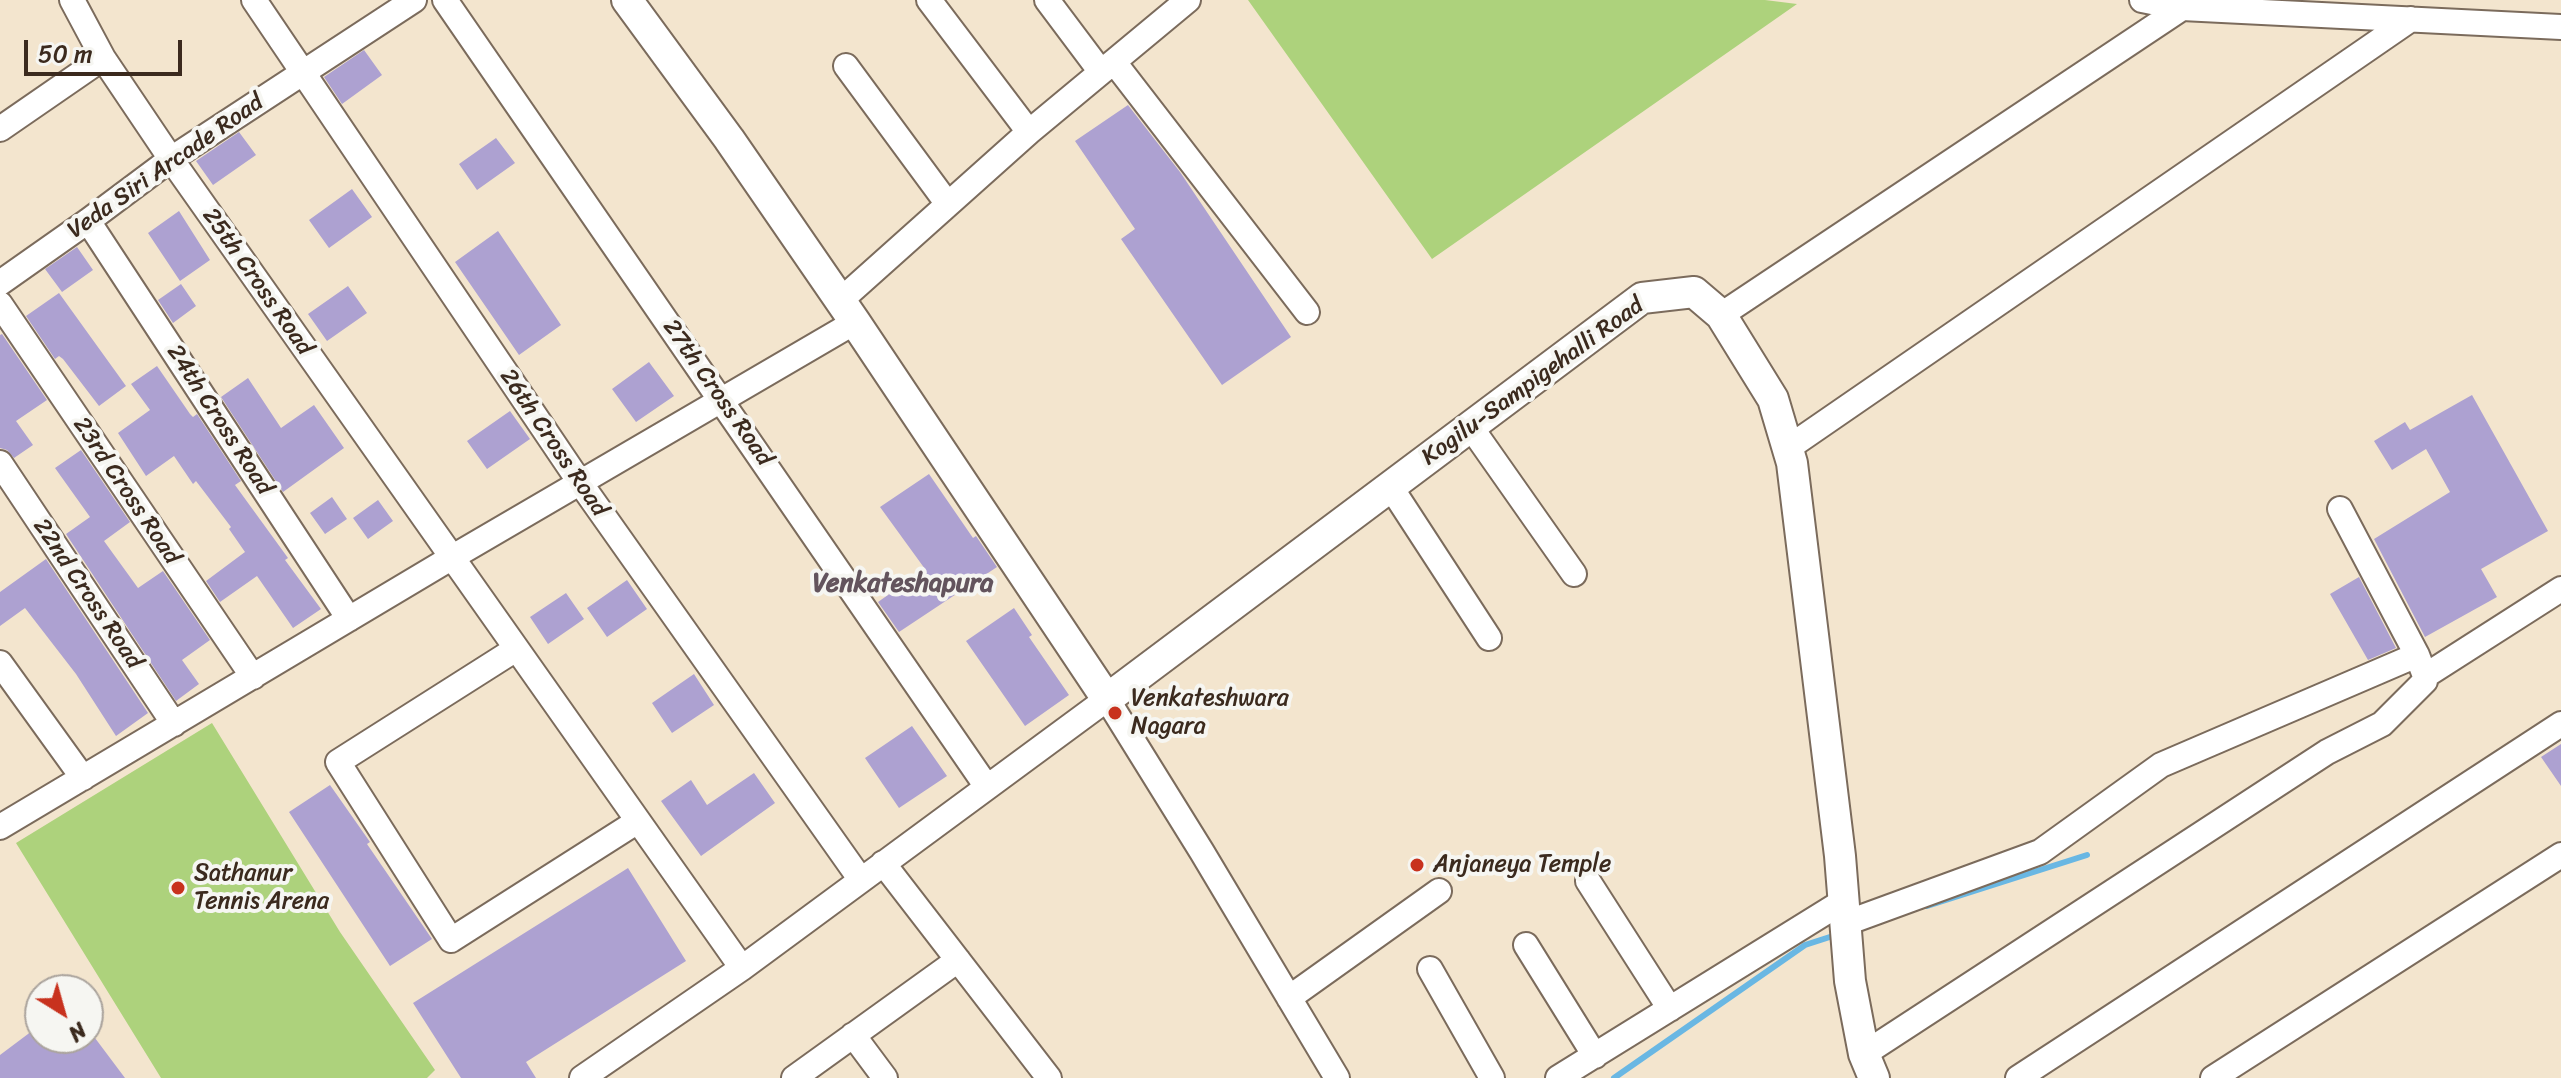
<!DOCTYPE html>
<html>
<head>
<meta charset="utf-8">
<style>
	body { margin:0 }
	#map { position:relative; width:2561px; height:1078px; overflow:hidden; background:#f3e5ce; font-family:Sriracha,sans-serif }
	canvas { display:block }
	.north { position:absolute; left:24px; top:974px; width:80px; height:80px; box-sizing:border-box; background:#f6f6f2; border:2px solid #aba49d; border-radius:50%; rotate:143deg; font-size:22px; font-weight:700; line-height:32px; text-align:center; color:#3b2a1e }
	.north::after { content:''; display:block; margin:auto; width:28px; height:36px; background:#c8321e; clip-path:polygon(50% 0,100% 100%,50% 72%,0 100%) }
	.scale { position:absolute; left:24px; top:40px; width:158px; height:36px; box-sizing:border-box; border:4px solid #3b2a1e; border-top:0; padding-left:10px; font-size:24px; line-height:28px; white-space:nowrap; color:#3b2a1e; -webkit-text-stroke:6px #f6f6f2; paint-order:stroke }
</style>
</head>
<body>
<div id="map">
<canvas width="2561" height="1078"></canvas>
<div class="north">N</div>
<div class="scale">50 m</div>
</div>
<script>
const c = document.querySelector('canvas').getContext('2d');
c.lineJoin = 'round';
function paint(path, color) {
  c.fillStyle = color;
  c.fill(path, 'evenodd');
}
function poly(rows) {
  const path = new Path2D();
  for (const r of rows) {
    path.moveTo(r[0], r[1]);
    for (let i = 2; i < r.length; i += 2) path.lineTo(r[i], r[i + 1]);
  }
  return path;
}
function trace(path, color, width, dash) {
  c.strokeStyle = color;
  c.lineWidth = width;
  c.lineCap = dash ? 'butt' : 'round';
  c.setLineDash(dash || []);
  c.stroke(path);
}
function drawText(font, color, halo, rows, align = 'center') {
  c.font = font + ' Sriracha,sans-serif';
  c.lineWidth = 8;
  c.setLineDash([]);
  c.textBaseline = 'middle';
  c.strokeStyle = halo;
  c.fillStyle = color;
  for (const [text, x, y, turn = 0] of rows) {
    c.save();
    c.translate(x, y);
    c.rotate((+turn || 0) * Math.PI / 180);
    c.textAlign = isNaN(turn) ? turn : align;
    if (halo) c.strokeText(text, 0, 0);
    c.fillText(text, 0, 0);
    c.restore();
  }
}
paint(poly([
	[1248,0,1765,0,1797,4,1432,259],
	[212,723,340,932,435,1070,427,1078,161,1078,16,843]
]), '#add27c');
trace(poly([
	[1927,906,2087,855],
	[1614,1078,1805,945,1836,935]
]), '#69b7e3', 6);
paint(poly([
	[364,50,382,75,342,104,324,77],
	[1128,105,1180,172,1291,337,1222,385,1121,239,1135,229,1075,141],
	[239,132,256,155,213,185,196,161],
	[496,138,515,163,477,190,459,164],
	[352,189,372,217,329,248,309,220],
	[179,211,210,260,180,281,148,233],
	[498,231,561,325,519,355,455,262],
	[77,247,93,270,62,292,45,269],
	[181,284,196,306,173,323,158,300],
	[348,286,367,313,327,341,308,314],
	[59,293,126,386,99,406,63,359,59,356,55,359,26,316],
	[2,334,47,400,16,421,33,445,14,458,7,450,0,448,0,335],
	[649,362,674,396,636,422,612,389],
	[157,366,190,414,193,417,197,414,241,481,235,485,288,558,285,560,321,609,293,628,257,576,220,602,206,581,245,552,229,529,231,527,196,481,193,484,174,456,146,476,118,433,150,410,131,384],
	[248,378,281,428,314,405,344,448,283,492,221,397],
	[2472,395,2548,531,2481,569,2497,597,2425,637,2374,539,2450,492,2426,449,2392,470,2374,441,2405,422,2410,430],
	[510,411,530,439,487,469,467,441],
	[81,450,130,522,104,541,138,588,163,571,210,640,182,660,199,684,176,701,66,534,90,517,55,468],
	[929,474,973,538,976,536,997,567,899,632,878,602,925,569,880,507],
	[332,497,347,519,325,534,310,513],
	[378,500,393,521,368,539,353,518],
	[46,559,148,713,116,736,76,674,25,608,0,626,0,592],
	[2359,577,2396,648,2368,660,2330,594],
	[627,580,647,609,607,637,587,608],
	[566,593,584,619,548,644,530,617],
	[1014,608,1032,635,1029,637,1069,695,1025,726,966,641],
	[694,674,714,705,672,733,652,703],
	[912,726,947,776,899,808,865,758],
	[2561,744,2561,786,2541,757],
	[754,773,775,803,701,856,661,801,691,780,707,805],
	[330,785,370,842,367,844,432,939,390,966,289,812],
	[628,868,686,961,526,1062,536,1078,461,1078,413,1003],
	[40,1025,40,1038,95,1038,125,1078,0,1078,0,1055]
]), '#ada1d1');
const minor = poly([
	[72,0,103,58,171,159,742,968],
	[254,0,581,484,861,880],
	[445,0,987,787],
	[929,0,1029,132],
	[1047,0,1101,72],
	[2142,0,2182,8],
	[1114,62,1307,312],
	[846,66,947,203],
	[0,129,103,58],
	[88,221,349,619],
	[0,283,88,221,171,159,414,0],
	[841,300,1029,132,1188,0],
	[0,304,253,677],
	[1721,315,2182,8,2561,27],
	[1470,426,1574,574],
	[1788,448,2411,19],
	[0,463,174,724],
	[1390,486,1489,638],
	[2340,509,2417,655],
	[516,649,338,762,451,940,638,821],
	[0,663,83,778],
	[2425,676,2561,589],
	[0,827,451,558,855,322],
	[883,863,1049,1078],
	[1588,881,1670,1009],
	[1846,923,2040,852,2161,765,2417,655,2425,676,2425,681,2382,724,2327,752,1864,1054],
	[1526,945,1595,1056],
	[1430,969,1492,1078],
	[1289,998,1439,891],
	[853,1035,885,1078],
	[582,1078,742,968,1107,699,1202,852,1337,1078],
	[794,1078,958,960],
	[1558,1078,1842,902],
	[2018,1078,2561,724],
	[2213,1078,2561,855]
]);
const tertiary = poly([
	[627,0,729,139,855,322,1107,699,1642,298,1694,292,1721,315,1773,399,1792,463,1840,856,1850,981,1864,1054,1874,1078]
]);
trace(minor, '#7b6b5c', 28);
trace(tertiary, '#7b6b5c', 34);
trace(minor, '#fff', 24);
trace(tertiary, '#fff', 30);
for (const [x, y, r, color] of [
	[1115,713,8,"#c8321e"],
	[1417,865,8,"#c8321e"],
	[178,888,8,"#c8321e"]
]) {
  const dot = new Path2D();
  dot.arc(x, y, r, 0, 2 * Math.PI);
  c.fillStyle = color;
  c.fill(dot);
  trace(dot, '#f6f6f2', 3);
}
drawText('24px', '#3b2a1e', '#f6f6f2', [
	["Veda Siri Arcade Road",166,167,-35],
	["25th Cross Road",257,282,55],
	["Kogilu-Sampigehalli Road",1533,382,-36],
	["27th Cross Road",717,393,55],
	["24th Cross Road",219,420,57],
	["26th Cross Road",553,443,56],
	["23rd Cross Road",126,491,56],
	["22nd Cross Road",87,594,56]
]);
drawText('24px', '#3b2a1e', '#f6f6f2', [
	["Venkateshwara",1131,699],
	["Nagara",1131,727],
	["Anjaneya Temple",1433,865],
	["Sathanur",194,874],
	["Tennis Arena",194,902]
], 'left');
drawText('bold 26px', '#63545d', '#f6f6f2', [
	["Venkateshapura",903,584]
]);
</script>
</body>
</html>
